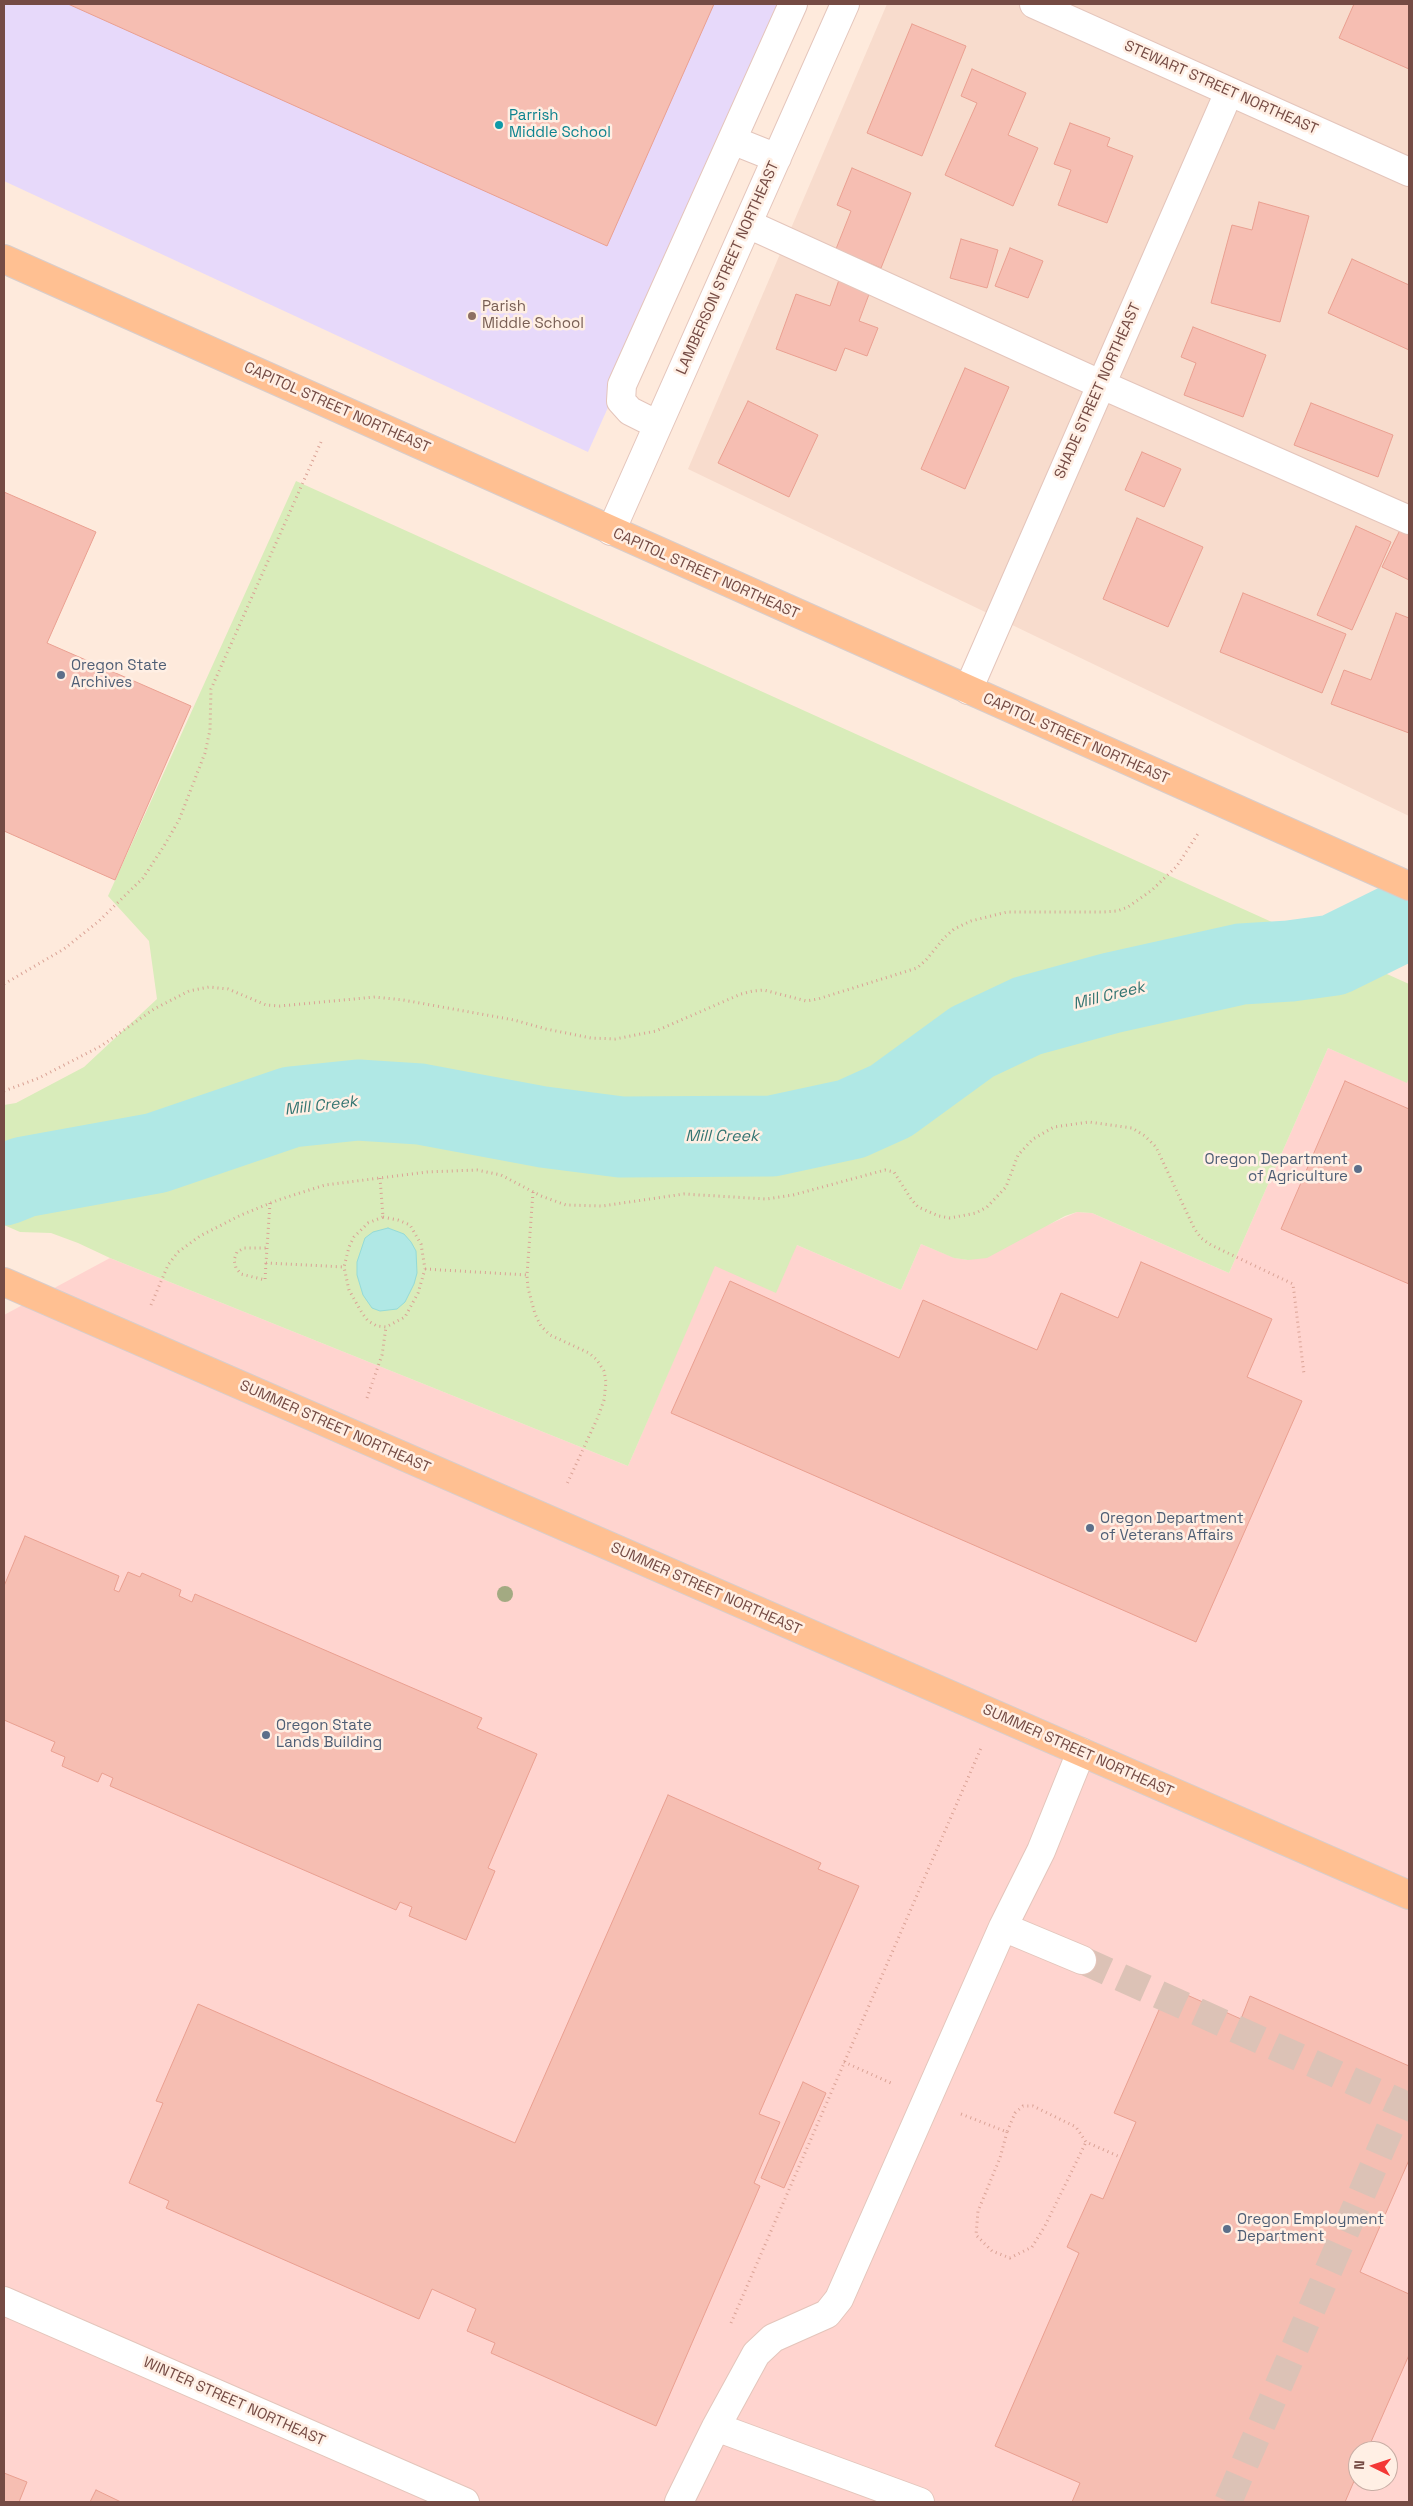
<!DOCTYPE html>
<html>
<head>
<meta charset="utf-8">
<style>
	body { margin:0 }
	#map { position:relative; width:1413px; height:2506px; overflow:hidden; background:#feeadc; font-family:"Space Grotesk",sans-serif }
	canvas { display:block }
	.frame { position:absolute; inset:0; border:5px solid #754b44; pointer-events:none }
	.north { position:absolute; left:1348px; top:2441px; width:50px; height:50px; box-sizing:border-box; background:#ffefe4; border:1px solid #c8ada4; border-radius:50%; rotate:274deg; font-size:14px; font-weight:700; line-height:20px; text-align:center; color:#754b44 }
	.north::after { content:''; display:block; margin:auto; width:18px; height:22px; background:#f43836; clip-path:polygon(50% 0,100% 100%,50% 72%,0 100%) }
</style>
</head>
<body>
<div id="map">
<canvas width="1413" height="2506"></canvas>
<div class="frame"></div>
<div class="north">N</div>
</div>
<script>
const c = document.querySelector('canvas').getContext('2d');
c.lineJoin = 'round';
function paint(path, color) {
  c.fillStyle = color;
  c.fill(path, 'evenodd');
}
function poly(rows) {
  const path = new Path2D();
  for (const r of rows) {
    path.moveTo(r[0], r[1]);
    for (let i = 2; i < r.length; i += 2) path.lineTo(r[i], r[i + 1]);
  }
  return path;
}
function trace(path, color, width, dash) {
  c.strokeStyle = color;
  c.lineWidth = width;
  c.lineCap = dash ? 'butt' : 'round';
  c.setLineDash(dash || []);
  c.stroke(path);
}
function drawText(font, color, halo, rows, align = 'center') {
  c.font = font + ' "Space Grotesk",sans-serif';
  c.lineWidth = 5;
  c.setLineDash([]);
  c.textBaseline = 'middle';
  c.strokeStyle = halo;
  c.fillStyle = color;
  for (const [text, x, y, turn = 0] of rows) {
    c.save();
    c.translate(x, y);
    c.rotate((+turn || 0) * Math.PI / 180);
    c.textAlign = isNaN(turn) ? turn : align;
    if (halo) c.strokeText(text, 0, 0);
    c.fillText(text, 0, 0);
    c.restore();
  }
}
paint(poly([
	[887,4,1409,4,1409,816,688,469]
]), '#f8dccd');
paint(poly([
	[1328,1048,1406,1082,1409,1077,1409,2502,4,2502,4,1315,110,1258,628,1466,714,1266,797,1245,901,1290,921,1244,955,1258,968,1260,1077,1212,1092,1213,1229,1273],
	[1358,2451,1388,2451,1388,2481,1358,2481]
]), '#ffd4cf');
paint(poly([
	[4,4,789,4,588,452,4,181]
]), '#e7d9fa');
paint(poly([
	[296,481,1409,984,1409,1077,1407,1083,1328,1048,1229,1273,1092,1213,1077,1212,1065,1216,987,1258,968,1260,954,1258,921,1244,901,1290,797,1245,776,1293,715,1266,628,1466,110,1258,78,1243,51,1233,20,1232,4,1225,4,1105,16,1103,84,1067,157,999,149,941,108,896]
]), '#d9ecba');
const water = poly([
	[388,1228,404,1234,411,1242,416,1251,417,1273,414,1284,405,1302,397,1309,380,1311,372,1308,363,1295,357,1275,357,1262,365,1238,373,1232,388,1228]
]);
paint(water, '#b0e8e5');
trace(water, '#95dbd7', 1);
trace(poly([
	[4,1185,24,1177,156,1153,291,1107,358,1100,420,1104,543,1127,621,1137,772,1136,851,1119,891,1101,972,1042,1027,1016,1111,993,1241,964,1290,961,1334,955,1409,918]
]), '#b0e8e5', 81);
const building = poly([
	[68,4,714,4,607,246,68,4],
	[1354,4,1409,4,1409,69,1339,38,1354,4],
	[912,24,966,46,922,156,867,133,912,24],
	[972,69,1026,93,1008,135,1038,148,1013,206,945,175,977,103,961,96,972,69],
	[1070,123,1110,138,1107,146,1133,156,1107,223,1058,205,1071,170,1054,164,1070,123],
	[852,168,911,193,881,268,836,249,851,211,837,205,852,168],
	[1259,202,1309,216,1280,322,1211,303,1232,225,1252,230,1259,202],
	[961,239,998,250,987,288,950,278,961,239],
	[1010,248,1043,261,1028,298,995,286,1010,248],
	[1352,259,1409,285,1409,350,1328,313,1352,259],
	[840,277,871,289,859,321,878,328,867,356,845,348,836,371,776,349,796,294,830,306,840,277],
	[1193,327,1266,355,1243,417,1184,395,1196,363,1181,357,1193,327],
	[965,368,1009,387,965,489,921,469,965,368],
	[748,401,818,435,789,497,718,463,748,401],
	[1311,403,1393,435,1378,477,1294,445,1311,403],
	[1142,452,1181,469,1164,507,1125,490,1142,452],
	[4,492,96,532,47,643,191,706,115,880,4,831,4,492],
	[1137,518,1203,547,1168,627,1103,599,1137,518],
	[1356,526,1391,542,1352,630,1317,615,1356,526],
	[1400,530,1409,534,1409,580,1382,567,1400,530],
	[1243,593,1346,634,1322,693,1220,652,1243,593],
	[1396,613,1409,618,1409,733,1331,704,1344,670,1371,680,1396,613],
	[1345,1081,1409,1109,1409,1284,1281,1229,1345,1081],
	[1141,1262,1272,1319,1247,1377,1302,1401,1196,1642,671,1413,730,1281,899,1358,923,1300,1037,1350,1061,1293,1118,1318,1141,1262],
	[25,1536,119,1576,114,1590,119,1592,128,1572,140,1577,142,1573,181,1590,179,1596,192,1602,195,1594,482,1718,477,1728,537,1754,488,1868,495,1871,466,1940,409,1916,412,1907,400,1902,396,1910,110,1786,113,1778,102,1773,98,1782,62,1766,65,1757,51,1751,55,1742,4,1720,4,1586,25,1536],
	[668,1795,821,1863,818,1869,859,1886,759,2114,780,2122,754,2183,760,2186,656,2426,491,2353,495,2343,467,2331,476,2309,432,2289,419,2319,166,2208,169,2201,129,2183,163,2103,156,2101,198,2004,515,2143,668,1795],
	[1169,1987,1241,2019,1250,1996,1409,2066,1409,2160,1360,2272,1409,2294,1409,2355,1367,2451,1358,2451,1358,2472,1345,2502,1072,2502,1080,2483,995,2446,1079,2253,1067,2247,1091,2194,1103,2199,1136,2122,1114,2113,1169,1987],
	[803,2082,826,2093,784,2188,761,2178,803,2082],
	[4,2473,27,2482,19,2502,4,2502,4,2473],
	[96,2490,121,2502,90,2502,96,2490]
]);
paint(building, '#f6beb2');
trace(building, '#eaa091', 1);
trace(poly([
	[1082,1960,1401,2103,1228,2502]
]), '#dcc2b6', 28, [28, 14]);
const minor = poly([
	[1034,4,1409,172],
	[732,140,777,158],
	[748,224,1100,384,1409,520],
	[658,425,630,411,621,401,622,385,793,4],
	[611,531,845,4],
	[968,690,1229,92],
	[1003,1927,1082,1960],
	[4,2301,465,2502],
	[716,2427,920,2502],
	[679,2502,716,2427,756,2354,773,2338,827,2314,839,2299,1003,1927,1041,1851,1081,1752]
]);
const major = poly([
	[4,259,1409,886],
	[4,1282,1409,1895]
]);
trace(minor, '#e4c5bb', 30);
trace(major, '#d8cdcb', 30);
trace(poly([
	[4,984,64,949,99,921,143,878,164,846,179,820,205,753,210,730,211,689,321,442],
	[4,1091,39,1078,101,1046,154,1009,189,991,209,987,228,989,266,1005,280,1006,375,997,403,1000,514,1020,546,1029,591,1038,615,1039,656,1031,741,994,753,991,764,990,806,1001,818,999,917,968,926,960,944,938,954,929,971,921,1007,912,1103,912,1117,911,1128,907,1152,890,1177,866,1199,832],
	[380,1178,383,1217],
	[533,1192,527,1275,528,1288,535,1314,541,1326,550,1335,589,1353,597,1360,604,1371,606,1382,604,1400,598,1417,566,1486],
	[270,1203,266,1263,344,1267],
	[383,1217,398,1220,410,1225,421,1244,425,1269,418,1293,405,1317,386,1327,377,1326,368,1321,362,1313,349,1290,344,1267,349,1247,354,1237,368,1223,383,1217],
	[266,1263,265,1280,241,1274,236,1268,234,1260,237,1252,244,1248,267,1248],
	[425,1269,527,1275],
	[151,1305,168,1265,178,1252,200,1236,241,1215,278,1200,325,1185,427,1172,477,1170,501,1175,541,1196,566,1205,602,1206,684,1194,766,1199,793,1195,885,1170,894,1172,911,1199,918,1207,939,1216,950,1218,976,1213,987,1207,1006,1187,1018,1155,1033,1139,1054,1127,1089,1122,1132,1128,1145,1136,1156,1147,1194,1228,1201,1238,1211,1245,1293,1284,1304,1374],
	[367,1398,382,1355,386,1327],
	[844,2062,893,2084],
	[961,2114,1007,2132,1015,2113,1023,2106,1033,2106,1076,2127,1086,2142,1120,2157],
	[1007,2132,1000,2158,978,2211,976,2235,992,2251,1010,2258,1032,2247,1045,2226,1086,2142],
	[731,2323,981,1748]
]), '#daa295', 3, [1, 4]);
trace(minor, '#fff', 28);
trace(major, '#ffc092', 28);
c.fillStyle = '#a3aa82';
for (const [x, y] of [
	[505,1594]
]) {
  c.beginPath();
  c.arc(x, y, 8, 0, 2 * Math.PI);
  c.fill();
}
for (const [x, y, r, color] of [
	[499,125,5,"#0f9aa8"],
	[472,316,5,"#8d6e63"],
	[61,675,5,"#5c6f8a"],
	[1358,1169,5,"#5c6f8a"],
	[1090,1528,5,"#5c6f8a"],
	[266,1735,5,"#5c6f8a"],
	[1227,2229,5,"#5c6f8a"]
]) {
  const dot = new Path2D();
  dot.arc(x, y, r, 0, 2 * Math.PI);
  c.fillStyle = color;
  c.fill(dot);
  trace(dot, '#ffefe4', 2);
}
drawText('15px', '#754b44', '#ffefe4', [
	["STEWART STREET NORTHEAST",1221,88,24],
	["LAMBERSON STREET NORTHEAST",728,268,-66],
	["SHADE STREET NORTHEAST",1098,391,-66],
	["CAPITOL STREET NORTHEAST",337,408,24],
	["CAPITOL STREET NORTHEAST",706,574,24],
	["CAPITOL STREET NORTHEAST",1076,739,24],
	["SUMMER STREET NORTHEAST",335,1427,24],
	["SUMMER STREET NORTHEAST",706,1589,24],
	["SUMMER STREET NORTHEAST",1078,1751,24],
	["WINTER STREET NORTHEAST",234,2402,24]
]);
drawText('15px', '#0d838f', '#ffefe4', [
	["Parrish",509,116],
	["Middle School",509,133]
], 'left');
drawText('15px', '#785e54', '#ffefe4', [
	["Parish",482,307],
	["Middle School",482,324]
], 'left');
drawText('15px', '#4e5e75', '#ffefe4', [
	["Oregon State",71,666],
	["Archives",71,683],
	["Oregon Department",1348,1160,"right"],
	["of Agriculture",1348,1177,"right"],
	["Oregon Department",1100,1519],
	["of Veterans Affairs",1100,1536],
	["Oregon State",276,1726],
	["Lands Building",276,1743],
	["Oregon Employment",1237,2220],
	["Department",1237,2237]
], 'left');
drawText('italic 16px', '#347572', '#ffefe4', [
	["Mill Creek",1109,996,-14],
	["Mill Creek",321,1106,-7],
	["Mill Creek",722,1137]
]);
</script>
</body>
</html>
